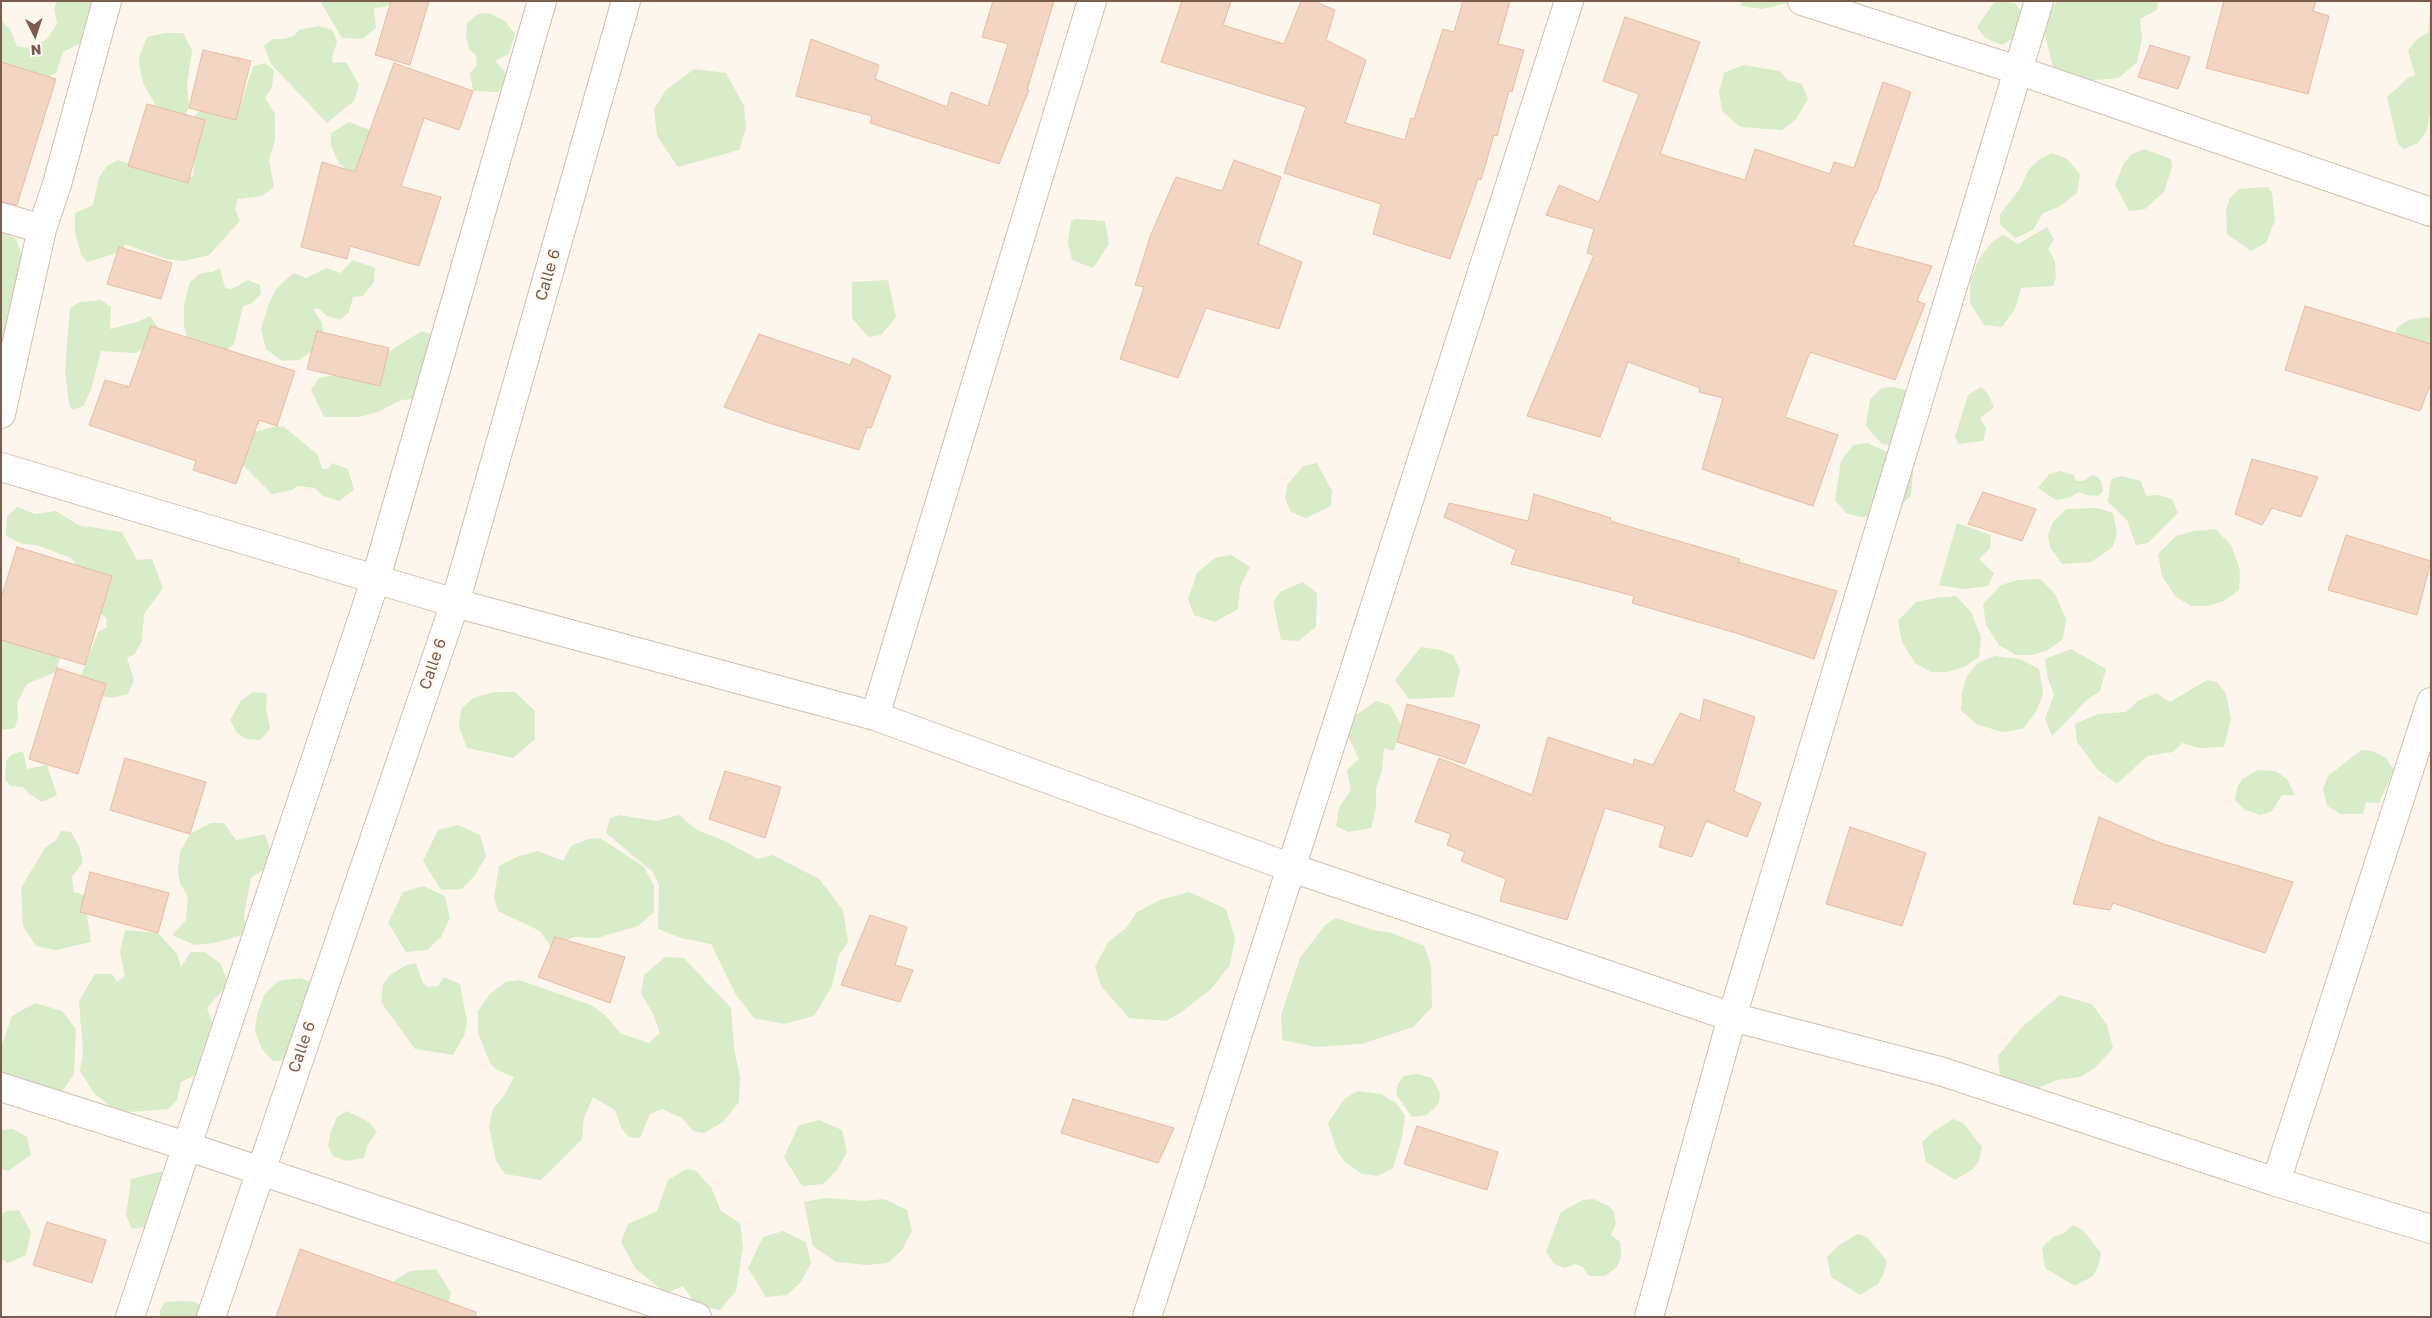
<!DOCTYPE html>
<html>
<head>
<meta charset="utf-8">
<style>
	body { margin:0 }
	#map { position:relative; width:2432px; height:1318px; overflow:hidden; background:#fdf6ec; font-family:"Golos Text",sans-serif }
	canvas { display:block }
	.frame { position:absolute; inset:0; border:2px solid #7a5c4d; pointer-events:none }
	.north { position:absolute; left:10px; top:10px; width:50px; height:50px; -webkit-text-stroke:4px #fffaf3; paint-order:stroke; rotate:176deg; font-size:14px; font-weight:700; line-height:20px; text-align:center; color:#7a5c4d }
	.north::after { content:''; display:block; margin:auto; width:18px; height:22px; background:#7a5c4d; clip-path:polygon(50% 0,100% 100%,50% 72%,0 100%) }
</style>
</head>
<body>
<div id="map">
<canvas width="2432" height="1318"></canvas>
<div class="frame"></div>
<div class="north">N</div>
</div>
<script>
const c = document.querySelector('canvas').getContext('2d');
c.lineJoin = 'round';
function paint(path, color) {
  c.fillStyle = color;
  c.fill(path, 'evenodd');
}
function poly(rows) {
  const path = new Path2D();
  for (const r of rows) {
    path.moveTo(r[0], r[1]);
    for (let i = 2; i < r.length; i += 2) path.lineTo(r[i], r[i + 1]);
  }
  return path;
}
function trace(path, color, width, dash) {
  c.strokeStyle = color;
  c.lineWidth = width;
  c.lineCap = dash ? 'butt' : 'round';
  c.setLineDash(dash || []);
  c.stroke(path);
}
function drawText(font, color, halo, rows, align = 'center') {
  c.font = font + ' "Golos Text",sans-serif';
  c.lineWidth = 4.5;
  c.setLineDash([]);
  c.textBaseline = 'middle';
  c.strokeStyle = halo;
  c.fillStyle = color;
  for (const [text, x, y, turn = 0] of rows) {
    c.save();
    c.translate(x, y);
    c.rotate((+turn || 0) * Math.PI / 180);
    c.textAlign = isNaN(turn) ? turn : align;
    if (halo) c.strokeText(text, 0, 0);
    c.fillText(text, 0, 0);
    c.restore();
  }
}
paint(poly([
	[57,1,113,1,81,43,63,52,56,73,33,83,1,65,1,21,10,29,17,46,27,48,47,39,57,24,54,8],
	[320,1,397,1,384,7,374,8,376,28,362,39,342,38],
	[1739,1,1796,1,1762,9,1742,6],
	[1995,1,2015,3,2023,14,2021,28,2012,39,2002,45,1985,38,1977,27],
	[2057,1,2158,1,2157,10,2140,19,2142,39,2137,62,2119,78,2075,82,2061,78,2052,64,2046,39,2043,25],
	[2431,1,2431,108,2427,130,2418,143,2404,149,2398,144,2387,97,2408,78,2415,75,2408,50,2418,38,2428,33],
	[489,13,505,21,515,34,509,54,495,61,504,71,508,82,497,92,473,91,470,73,477,65,476,55,469,49,466,35,467,23,478,14],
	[319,26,332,30,337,42,332,57,333,63,346,62,359,85,354,101,327,123,271,64,264,46,273,39,283,39,294,36,299,30],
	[165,33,183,33,192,50,187,85,189,108,182,119,167,114,156,106,143,83,140,68,139,58,147,37],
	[265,63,274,70,272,87,265,98,275,114,275,140,269,160,274,187,262,196,238,199,235,209,240,221,209,255,184,261,166,259,125,244,123,251,88,262,81,255,75,232,75,213,93,205,99,177,107,166,118,160,180,181,193,176,195,157,191,127,195,115,205,107,242,101,253,66],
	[1743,65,1780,71,1788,80,1802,84,1808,99,1796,119,1782,130,1740,127,1722,111,1719,92,1724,73],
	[694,69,726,73,744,106,746,129,739,150,678,167,657,136,654,109,666,90],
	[349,122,370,130,383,140,376,178,346,169,338,162,331,145,331,133],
	[2144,149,2171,159,2172,167,2164,192,2145,209,2129,211,2115,185,2124,163,2132,154],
	[2052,153,2067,159,2080,174,2077,193,2059,207,2043,213,2033,230,2015,238,2000,224,2000,214,2019,190,2029,169,2040,159],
	[2268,187,2272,193,2275,220,2266,243,2251,251,2227,234,2226,209,2230,198,2239,189],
	[1076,219,1105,221,1109,244,1093,268,1072,260,1068,243,1071,221],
	[2047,227,2054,239,2048,249,2055,261,2056,277,2053,286,2021,288,2015,309,2002,327,1984,325,1970,303,1970,281,1979,259,1993,241,2003,235,2018,244],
	[1,229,16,239,28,272,1,373],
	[353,260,375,268,374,282,363,296,353,297,349,312,340,320,327,316,318,308,313,309,322,323,324,340,311,352,299,360,282,361,266,349,261,329,269,303,275,291,285,280,294,273,306,278,326,268,340,273],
	[220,268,225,288,232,289,248,280,260,285,261,294,251,304,243,306,234,344,224,351,188,340,184,327,184,305,190,282,201,273,212,272],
	[888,280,896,317,881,335,868,337,852,318,852,282],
	[101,300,111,307,110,329,137,322,150,316,157,326,153,344,135,353,101,351,91,390,83,406,72,410,69,404,65,370,70,308,80,302],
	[2427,317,2431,319,2431,365,2396,342,2396,329,2408,320],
	[422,331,436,336,415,399,401,400,378,412,359,417,324,417,311,390,319,378,334,375,380,386,388,352],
	[1893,387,1909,391,1899,447,1882,444,1866,426,1870,399,1882,388],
	[1981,387,1988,394,1994,407,1980,418,1986,428,1983,441,1958,444,1955,437,1968,395],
	[277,426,284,427,318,455,322,469,328,469,332,463,348,469,354,490,339,501,323,496,315,488,298,486,292,490,272,494,243,465,240,446,243,435],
	[1867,443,1890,453,1913,472,1911,496,1894,512,1861,517,1846,513,1835,500,1841,461,1853,445],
	[1317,463,1332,491,1331,506,1306,518,1291,512,1285,498,1287,485,1303,466],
	[2060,471,2074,475,2076,481,2084,481,2092,475,2097,476,2101,481,2103,491,2098,496,2085,495,2079,492,2069,498,2056,500,2038,488,2049,474],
	[2122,476,2141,481,2146,496,2158,495,2172,499,2178,513,2148,543,2136,545,2127,520,2108,502,2111,479],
	[17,507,35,514,56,511,78,525,122,532,137,560,152,559,163,588,144,614,142,641,135,654,127,658,134,680,128,694,111,698,98,695,81,676,98,632,107,627,106,618,98,612,97,576,76,565,71,558,37,545,22,544,6,536,7,516],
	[2097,508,2113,513,2117,533,2113,547,2091,562,2062,564,2050,547,2048,535,2053,522,2066,509],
	[1957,523,1991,535,1990,548,1979,559,1994,573,1988,586,1964,589,1939,585],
	[2215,529,2231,545,2240,570,2239,590,2224,601,2208,606,2191,606,2175,596,2162,576,2158,554,2176,536,2194,531],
	[1231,555,1250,567,1240,587,1238,609,1215,622,1194,615,1188,599,1197,573,1215,558],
	[2040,579,2055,594,2066,619,2063,639,2048,650,2032,655,2016,655,1999,645,1986,625,1983,604,2001,585,2018,580],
	[1303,582,1317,593,1316,627,1298,641,1281,640,1273,602,1280,592],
	[1,591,60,658,56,672,27,684,17,703,18,716,15,728,1,730],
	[1956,596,1971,612,1981,637,1979,657,1964,667,1948,672,1931,672,1915,663,1902,642,1898,621,1916,602,1935,598],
	[1421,647,1440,650,1453,655,1460,670,1454,697,1409,699,1395,680],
	[2071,649,2106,669,2100,691,2088,699,2052,736,2045,719,2054,695,2048,679,2045,659],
	[1995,656,2020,659,2039,669,2043,694,2036,712,2023,729,2002,732,1976,724,1961,710,1962,692,1967,676,1978,663],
	[2207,680,2217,682,2226,694,2231,718,2224,747,2199,748,2182,743,2173,752,2147,756,2117,784,2098,770,2077,742,2075,724,2098,714,2126,712,2138,701,2156,693,2170,702],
	[253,692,267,693,266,708,270,729,260,740,246,739,237,733,230,720,241,701],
	[494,692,515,692,535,711,535,739,513,758,467,748,459,727,461,709,473,698],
	[1376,701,1390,705,1401,725,1394,751,1384,748,1382,771,1376,788,1376,808,1371,828,1348,832,1336,826,1339,808,1351,790,1347,770,1359,759,1348,736,1356,715],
	[2361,750,2372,751,2386,758,2394,770,2379,803,2366,802,2363,814,2341,814,2327,806,2323,789,2328,776],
	[23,751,27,769,47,765,57,795,42,802,29,794,23,787,10,786,5,779,6,761,11,755],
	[2258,770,2275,771,2287,779,2295,795,2282,795,2272,811,2261,815,2245,810,2235,800,2237,788,2242,779],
	[620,815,656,821,679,815,697,830,725,841,758,859,773,855,819,879,843,910,848,942,839,955,832,986,814,1016,784,1024,754,1018,736,995,711,944,681,938,658,929,659,885,653,872,606,833,610,818],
	[211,823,224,823,236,840,265,834,271,853,263,870,251,878,244,915,246,934,215,943,194,945,172,935,186,920,188,897,180,883,178,871,180,852,190,834],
	[458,825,480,835,486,856,475,875,462,889,441,890,423,861,438,830],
	[61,831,71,832,79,846,83,862,72,877,74,892,84,895,91,942,56,950,36,946,23,926,21,888,45,848,56,840],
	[600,838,644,867,654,886,654,912,638,926,597,938,574,937,551,947,540,931,498,911,494,897,499,866,519,856,538,851,563,861,571,846,588,839],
	[423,886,445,896,450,918,441,937,427,950,406,952,388,923,403,892],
	[1189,892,1226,909,1235,938,1230,965,1211,989,1183,1011,1166,1021,1129,1018,1101,986,1095,967,1108,942,1126,928,1137,912,1160,900],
	[1336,918,1373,930,1392,933,1424,946,1431,965,1432,1007,1413,1027,1362,1044,1316,1047,1282,1040,1281,1015,1300,958,1325,925],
	[125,930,158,933,177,954,181,967,191,952,205,952,221,964,228,984,207,1008,220,1044,201,1072,181,1082,177,1100,168,1109,131,1112,111,1107,94,1093,80,1071,83,1051,79,1001,95,974,112,974,117,982,125,976,120,952],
	[665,957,684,958,731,1008,734,1048,740,1077,739,1102,723,1122,704,1133,693,1131,682,1118,662,1109,650,1114,640,1138,629,1137,622,1129,615,1110,593,1097,584,1118,582,1139,541,1180,505,1174,496,1161,489,1126,493,1109,504,1096,514,1077,497,1070,490,1063,478,1033,478,1011,490,994,505,982,519,980,591,1005,606,1016,620,1033,649,1043,660,1033,653,1014,641,993,644,975],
	[416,963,423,983,428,987,438,986,444,977,460,984,467,1021,464,1036,453,1055,415,1049,381,1002,383,984,389,976,406,965],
	[301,978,318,985,321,1038,310,1052,296,1060,273,1061,262,1049,255,1031,257,1014,264,995,278,981],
	[2060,995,2092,1004,2107,1025,2113,1048,2095,1068,2080,1077,2057,1080,2036,1089,2000,1076,1998,1056,2021,1028],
	[35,1003,62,1011,76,1029,74,1074,62,1092,14,1084,1,1070,1,1047,12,1016],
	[1417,1074,1432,1078,1440,1093,1439,1103,1427,1115,1412,1117,1396,1094,1398,1084,1404,1076],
	[1358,1091,1381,1094,1397,1104,1405,1116,1402,1138,1393,1168,1378,1176,1362,1174,1345,1162,1337,1151,1328,1123,1344,1099],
	[347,1111,369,1122,377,1132,368,1144,364,1158,346,1161,333,1156,328,1146,331,1131,337,1117],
	[1953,1119,1963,1123,1982,1147,1979,1161,1973,1169,1955,1180,1926,1162,1922,1142,1934,1131],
	[819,1120,842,1130,847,1152,837,1170,823,1184,802,1186,784,1157,799,1125],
	[13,1129,27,1137,31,1155,8,1171,1,1169,1,1130],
	[686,1169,695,1170,711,1187,721,1211,740,1223,743,1247,736,1291,720,1310,696,1305,683,1286,666,1293,635,1268,621,1242,628,1224,657,1211,668,1180],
	[172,1171,165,1224,132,1229,126,1215,131,1179,159,1172],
	[827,1198,864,1201,884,1199,907,1210,912,1231,902,1250,888,1263,867,1265,836,1262,813,1246,804,1202],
	[1593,1199,1609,1206,1614,1212,1616,1224,1611,1235,1620,1242,1621,1256,1617,1267,1605,1276,1589,1276,1583,1267,1575,1264,1565,1268,1554,1264,1546,1252,1561,1212,1583,1200],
	[19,1210,31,1232,26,1255,8,1263,1,1259,1,1214,7,1211],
	[2073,1225,2083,1230,2101,1253,2098,1267,2093,1276,2075,1286,2045,1268,2042,1248,2053,1237,2064,1233],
	[783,1231,806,1242,811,1263,801,1282,787,1295,766,1297,748,1268,763,1237],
	[1858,1234,1868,1238,1887,1261,1883,1275,1878,1284,1860,1295,1831,1277,1827,1257,1839,1245],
	[436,1269,451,1293,446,1313,390,1298,395,1280,410,1271],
	[182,1301,195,1302,211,1314,211,1317,160,1317,160,1310,165,1302]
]), '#d8ecc9');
const building = poly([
	[391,1,429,1,410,65,375,55,391,1],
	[993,1,1054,1,1027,90,1029,90,999,164,870,123,872,116,796,96,811,39,879,65,875,79,947,107,951,92,988,106,1008,44,982,37,993,1],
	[1182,1,1231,1,1223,25,1284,44,1301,1,1314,1,1335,10,1326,40,1366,60,1345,123,1405,140,1411,118,1414,119,1443,29,1454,32,1463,1,1510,1,1498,44,1524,50,1512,92,1509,91,1497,136,1494,135,1481,180,1478,179,1450,259,1373,234,1381,204,1284,173,1306,107,1161,62,1182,1],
	[2224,1,2316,1,2313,11,2329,16,2308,94,2206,68,2224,1],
	[1625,17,1700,42,1660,154,1745,180,1755,149,1830,174,1834,162,1854,168,1883,82,1911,92,1876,194,1875,193,1853,245,1932,266,1917,301,1925,304,1895,380,1810,352,1785,417,1838,435,1813,506,1702,469,1723,398,1699,392,1700,388,1628,362,1600,437,1527,416,1594,255,1587,253,1594,229,1546,215,1559,185,1599,202,1639,94,1603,81,1625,17],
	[2150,45,2190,57,2178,89,2138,77,2150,45],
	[203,50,251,61,236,120,189,108,203,50],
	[1,62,56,79,17,205,1,202,1,62],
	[394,63,473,91,459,130,424,118,401,186,441,197,419,266,350,246,347,259,301,247,322,162,355,172,394,63],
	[147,104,205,120,188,183,128,166,147,104],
	[1234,160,1281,177,1258,244,1302,262,1279,329,1206,308,1178,378,1120,359,1144,287,1135,285,1151,234,1176,177,1222,191,1234,160],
	[119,247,172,263,161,299,107,284,119,247],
	[2305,306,2431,344,2431,383,2420,411,2285,370,2305,306],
	[151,326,295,371,277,426,259,420,236,484,193,470,196,461,89,425,105,380,129,387,151,326],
	[317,331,389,348,380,386,307,369,317,331],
	[759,334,850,365,853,358,891,376,871,428,867,427,859,450,772,424,724,407,759,334],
	[2252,459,2318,477,2301,517,2272,508,2262,525,2235,514,2252,459],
	[1983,492,2036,509,2022,541,1968,524,1983,492],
	[1534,494,1611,518,1610,521,1740,559,1738,562,1837,591,1814,659,1736,633,1632,603,1634,596,1511,564,1516,550,1444,517,1449,503,1528,521,1534,494],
	[2346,535,2431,561,2417,615,2328,590,2346,535],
	[17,547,112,576,85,665,1,640,1,598,17,547],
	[57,668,106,684,78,774,29,759,57,668],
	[1704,699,1755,717,1734,791,1761,803,1747,837,1706,821,1692,857,1659,847,1665,826,1605,808,1567,920,1500,901,1506,879,1461,861,1465,852,1447,845,1451,834,1415,822,1439,758,1532,795,1548,737,1633,765,1634,759,1653,765,1680,713,1700,721,1704,699],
	[1407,704,1480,725,1465,764,1397,742,1407,704],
	[125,758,206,782,190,834,110,810,125,758],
	[725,771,781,787,765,838,709,819,725,771],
	[2099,817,2160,843,2293,882,2265,953,2113,903,2110,910,2073,904,2099,817],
	[1850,827,1926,853,1902,926,1826,904,1850,827],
	[90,872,169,893,158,933,80,912,90,872],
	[870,915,907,927,895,965,913,970,900,1002,841,985,870,915],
	[555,937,625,957,610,1003,538,977,555,937],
	[1073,1099,1174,1128,1158,1163,1061,1133,1073,1099],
	[1417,1126,1498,1152,1487,1190,1404,1164,1417,1126],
	[47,1222,106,1240,92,1283,33,1265,47,1222],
	[300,1249,476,1312,475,1317,276,1317,300,1249]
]);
paint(building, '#f3d5c3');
trace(building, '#e6bba3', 1);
const minor = poly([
	[1802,1,2017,70,2431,212],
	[1,217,42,229],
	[1,414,42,229,57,184,107,1],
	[1,467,455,603,875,716,1292,868,1732,1017,1940,1071,2276,1182,2431,1229],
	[875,716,1092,1],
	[1,1087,186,1146,697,1317],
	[2276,1182,2431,702],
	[130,1317,376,578,542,1],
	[211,1317,455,603,626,1],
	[1147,1317,1569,1],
	[1649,1317,1732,1017,2039,1]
]);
trace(minor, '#d1beb0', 30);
trace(minor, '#fff', 28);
drawText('16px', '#7a5c4d', '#fffaf3', [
	["Calle 6",548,275,-74],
	["Calle 6",433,664,-71],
	["Calle 6",302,1047,-71]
]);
</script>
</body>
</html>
